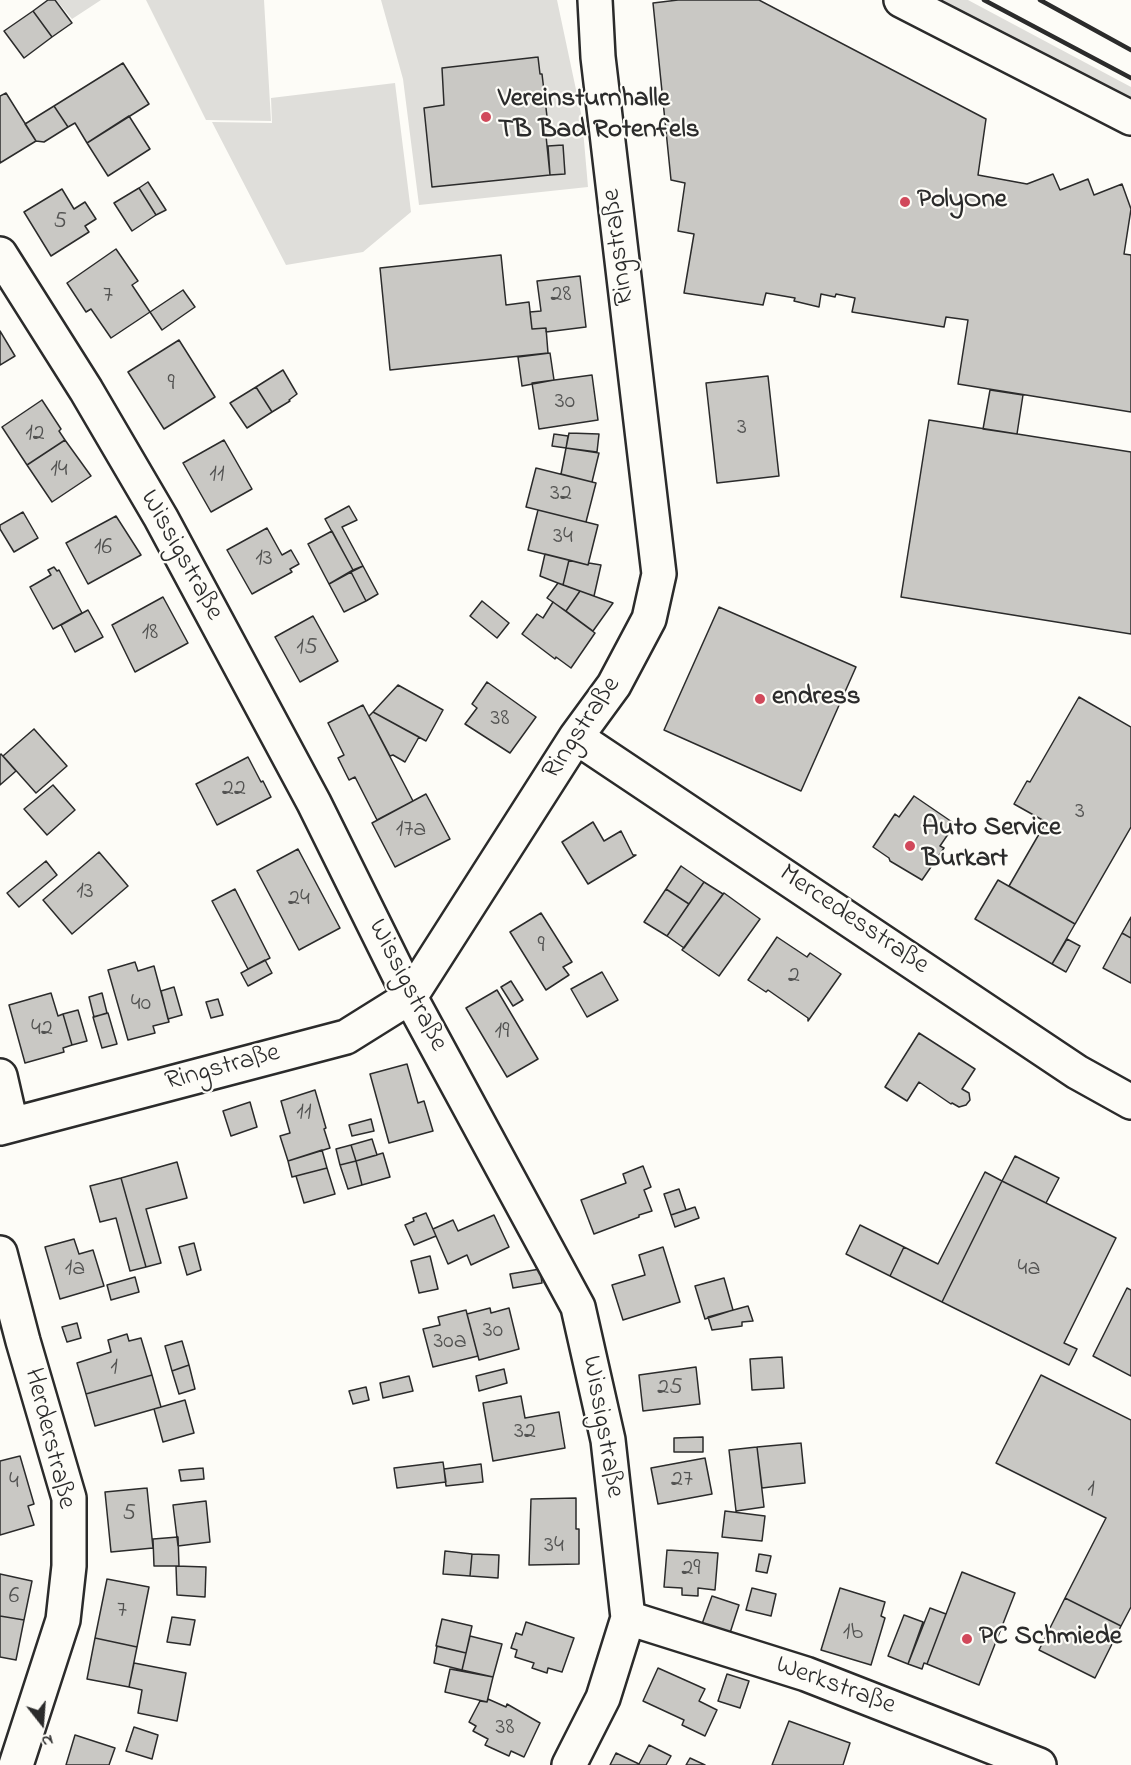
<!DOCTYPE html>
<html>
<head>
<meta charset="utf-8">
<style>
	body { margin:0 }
	#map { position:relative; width:1131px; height:1765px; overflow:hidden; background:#fdfcf7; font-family:"Indie Flower",sans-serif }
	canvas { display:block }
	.north { position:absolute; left:12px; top:1693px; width:60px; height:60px; -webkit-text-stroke:4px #fdfcf7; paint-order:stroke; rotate:163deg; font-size:16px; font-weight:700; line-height:24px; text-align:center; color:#2b2b2b }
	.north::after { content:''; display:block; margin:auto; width:21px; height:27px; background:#2b2b2b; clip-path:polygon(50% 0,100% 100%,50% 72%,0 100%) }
</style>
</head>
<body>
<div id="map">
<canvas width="1131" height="1765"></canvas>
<div class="north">N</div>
</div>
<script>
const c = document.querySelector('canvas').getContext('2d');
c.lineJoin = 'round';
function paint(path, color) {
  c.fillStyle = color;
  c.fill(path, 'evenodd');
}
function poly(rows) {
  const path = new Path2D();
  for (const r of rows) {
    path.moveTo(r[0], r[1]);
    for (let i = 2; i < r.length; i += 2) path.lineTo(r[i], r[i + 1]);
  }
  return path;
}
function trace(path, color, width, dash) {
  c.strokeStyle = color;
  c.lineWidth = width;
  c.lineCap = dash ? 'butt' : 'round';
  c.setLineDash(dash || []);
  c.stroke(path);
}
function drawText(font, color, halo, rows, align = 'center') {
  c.font = font + ' "Indie Flower",sans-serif';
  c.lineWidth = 4.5;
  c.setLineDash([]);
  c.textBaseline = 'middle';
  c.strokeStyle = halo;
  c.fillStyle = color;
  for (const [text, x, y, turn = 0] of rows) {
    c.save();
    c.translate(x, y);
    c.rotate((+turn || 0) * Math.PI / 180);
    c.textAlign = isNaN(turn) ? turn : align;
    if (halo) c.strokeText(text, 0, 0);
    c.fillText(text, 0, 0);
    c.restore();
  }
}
paint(poly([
	[56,0,101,0,72,19],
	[146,0,264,0,271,121,206,120],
	[381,0,557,0,582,118,588,187,419,205,403,79],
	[939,0,968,0,1131,87,1131,100],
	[395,83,411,212,363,252,286,265,212,122,272,123,271,98]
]), '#dfdeda');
const building = poly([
	[48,0,55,0,72,23,52,37,33,11,48,0],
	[678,0,759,0,986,119,978,175,1027,184,1053,174,1060,190,1088,179,1094,195,1122,184,1131,209,1124,254,1131,255,1131,412,958,384,968,320,946,317,944,327,852,312,855,298,836,294,835,297,821,294,819,307,794,301,795,298,766,293,763,305,684,293,694,234,678,231,685,183,671,180,653,3,678,0],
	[33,11,52,37,24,58,4,31,33,11],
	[538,57,540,74,542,74,548,125,545,126,550,175,432,187,424,108,444,105,442,68,538,57],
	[123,63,149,104,87,143,75,123,68,127,54,106,123,63],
	[6,93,36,141,0,163,0,96,6,93],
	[54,106,68,127,44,142,36,141,25,124,54,106],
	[129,116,150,149,108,176,87,143,129,116],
	[563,145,565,174,550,175,548,146,563,145],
	[148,182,166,210,156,215,139,188,148,182],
	[139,188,156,215,132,231,114,203,139,188],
	[62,189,74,209,85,202,96,219,85,226,89,232,51,256,24,212,62,189],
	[116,249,138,281,132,285,150,312,111,338,91,309,86,312,67,283,116,249],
	[501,255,506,305,529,302,532,329,546,328,548,353,390,370,380,268,501,255],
	[580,276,586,327,546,332,546,328,532,329,530,312,541,311,537,281,580,276],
	[183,290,195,307,162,330,150,312,183,290],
	[0,331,15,356,0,365,0,331],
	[179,340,215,397,164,429,128,372,179,340],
	[550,353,554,380,522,386,518,357,550,353],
	[283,370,297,394,289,400,290,401,272,412,256,387,283,370],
	[592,375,598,420,539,429,532,383,592,375],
	[768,376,779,476,717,483,706,383,768,376],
	[256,387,272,412,247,428,230,403,256,387],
	[990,390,1023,395,1017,434,983,429,990,390],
	[42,400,61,429,59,431,65,440,27,465,2,427,42,400],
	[929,420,1131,452,1131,634,901,597,929,420],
	[569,433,599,434,597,452,566,448,569,433],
	[554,434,568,436,566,448,552,446,554,434],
	[65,440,91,476,52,502,27,465,65,440],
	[224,440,252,489,211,512,183,463,224,440],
	[566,448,599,453,592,482,561,474,566,448],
	[536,468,596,483,586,522,526,507,536,468],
	[349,506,357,520,342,527,363,566,353,570,325,519,349,506],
	[538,510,598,525,588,565,528,550,538,510],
	[23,512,38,538,14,552,0,529,0,525,23,512],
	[116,516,141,555,88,584,66,543,116,516],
	[267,528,282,555,291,550,299,564,290,569,292,572,252,594,227,550,267,528],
	[332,531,353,570,329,584,308,544,332,531],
	[545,554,569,560,563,585,540,576,545,554],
	[569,560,588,565,589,563,601,565,594,596,563,585,569,560],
	[363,566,378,594,366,601,351,572,363,566],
	[54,567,57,571,59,570,82,613,53,629,30,587,51,575,48,570,54,567],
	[351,572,366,601,344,612,329,584,351,572],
	[558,583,580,591,566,611,547,598,558,583],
	[580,591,613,603,593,631,566,611,580,591],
	[163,597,188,643,135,672,112,625,163,597],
	[482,601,509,623,497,638,470,616,482,601],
	[553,602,595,633,571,668,556,657,555,659,522,634,537,614,543,618,553,602],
	[719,607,856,667,801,791,664,730,719,607],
	[88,610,103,637,75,652,61,625,88,610],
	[313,616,338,661,300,682,275,637,313,616],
	[487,682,536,717,510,753,465,724,477,708,472,704,487,682],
	[398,685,443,710,426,741,373,712,398,685],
	[1079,697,1131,727,1131,827,1075,924,1009,886,1046,822,1014,804,1027,781,1030,782,1079,697],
	[363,705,413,801,377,820,355,777,349,780,338,758,344,755,328,723,363,705],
	[373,712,419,737,405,762,393,755,390,756,369,716,373,712],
	[34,729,67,766,36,793,3,756,34,729],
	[1,754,16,771,0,785,0,755,1,754],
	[248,757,261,782,263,781,271,797,217,825,196,784,248,757],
	[53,785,75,810,47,835,24,809,53,785],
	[426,794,450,839,395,867,372,823,426,794],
	[914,796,955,824,940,846,944,848,922,880,890,861,889,858,873,847,895,814,899,817,914,796],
	[593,822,604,841,621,831,633,855,636,855,588,884,562,842,593,822],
	[298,849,340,928,299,950,257,871,298,849],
	[99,852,128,886,72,934,43,900,99,852],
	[46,861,57,875,19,907,7,893,46,861],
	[681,866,704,882,689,904,666,889,681,866],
	[998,880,1075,924,1052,964,975,919,998,880],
	[704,882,723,894,684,948,667,936,704,882],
	[235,889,270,958,248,969,212,901,235,889],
	[666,889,689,904,667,936,644,922,666,889],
	[724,893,760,919,719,976,682,950,724,893],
	[541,913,572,962,563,967,569,975,546,990,510,932,541,913],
	[1131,917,1131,938,1122,933,1131,917],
	[1122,933,1131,938,1131,983,1103,968,1122,933],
	[777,937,807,957,810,953,841,974,808,1021,808,1018,768,990,766,992,748,980,777,937],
	[1067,939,1080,946,1066,972,1052,964,1067,939],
	[265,960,272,973,248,986,241,973,265,960],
	[135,962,138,971,154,966,169,1022,153,1026,155,1033,128,1040,108,970,135,962],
	[602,972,618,1000,587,1017,571,989,602,972],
	[511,981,523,1000,513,1006,501,987,511,981],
	[174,987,182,1015,168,1019,161,991,174,987],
	[497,990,538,1059,507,1077,466,1008,497,990],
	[51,993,58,1016,63,1014,72,1045,63,1048,64,1052,25,1063,9,1005,51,993],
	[102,993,107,1013,94,1017,89,997,102,993],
	[218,999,223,1015,211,1018,206,1002,218,999],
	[78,1010,87,1041,72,1045,63,1014,78,1010],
	[108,1013,117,1044,102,1048,93,1017,108,1013],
	[919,1033,975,1069,962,1089,969,1093,970,1100,966,1105,959,1107,952,1103,951,1104,919,1082,907,1101,885,1087,919,1033],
	[407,1064,418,1103,424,1101,433,1131,389,1143,370,1074,407,1064],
	[315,1090,326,1128,324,1129,330,1148,288,1161,280,1136,290,1133,281,1101,315,1090],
	[250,1102,257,1127,231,1136,223,1111,250,1102],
	[371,1119,374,1131,352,1136,349,1125,371,1119],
	[372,1139,377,1155,356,1161,351,1145,372,1139],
	[351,1145,356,1161,340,1165,336,1149,351,1145],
	[322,1150,327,1168,292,1177,288,1161,322,1150],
	[383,1153,390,1177,362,1185,356,1161,383,1153],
	[1015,1156,1059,1178,1046,1203,1002,1181,1015,1156],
	[356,1161,362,1185,348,1189,340,1165,356,1161],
	[177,1162,187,1198,146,1209,161,1263,146,1267,121,1178,177,1162],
	[643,1166,651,1187,644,1190,652,1211,639,1215,639,1217,594,1234,581,1200,626,1183,623,1174,643,1166],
	[327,1168,335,1194,304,1203,296,1176,327,1168],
	[985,1172,1002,1181,942,1302,890,1276,904,1247,938,1264,985,1172],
	[121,1178,146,1267,130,1271,116,1218,100,1222,90,1186,121,1178],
	[1002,1181,1116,1238,1064,1343,1077,1349,1069,1365,942,1302,1002,1181],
	[679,1189,686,1210,671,1215,664,1194,679,1189],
	[695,1207,699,1218,675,1227,671,1215,695,1207],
	[426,1213,436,1236,414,1245,405,1225,414,1221,413,1218,426,1213],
	[494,1215,509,1247,471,1265,467,1255,448,1264,433,1229,453,1220,458,1231,494,1215],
	[860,1225,904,1247,890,1276,846,1254,860,1225],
	[74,1239,79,1254,93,1250,104,1286,60,1299,45,1247,74,1239],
	[194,1243,201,1270,187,1275,179,1247,194,1243],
	[663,1247,680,1302,623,1320,612,1285,645,1275,639,1255,663,1247],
	[430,1256,438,1289,419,1293,411,1261,430,1256],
	[540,1269,542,1283,513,1288,510,1274,540,1269],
	[135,1277,139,1292,111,1300,107,1285,135,1277],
	[724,1278,733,1310,705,1319,695,1286,724,1278],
	[1127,1288,1131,1290,1131,1376,1093,1356,1127,1288],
	[748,1306,753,1321,742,1322,742,1326,712,1330,708,1317,748,1306],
	[490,1308,491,1313,509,1308,519,1349,479,1360,467,1314,490,1308],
	[466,1310,478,1356,433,1367,423,1329,440,1325,438,1317,466,1310],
	[77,1323,81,1338,67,1342,62,1327,77,1323],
	[127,1334,129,1341,141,1338,152,1375,86,1394,77,1363,111,1352,108,1340,127,1334],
	[182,1341,189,1365,172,1371,165,1346,182,1341],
	[782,1357,784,1388,752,1390,750,1359,782,1357],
	[189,1365,195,1389,179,1394,172,1371,189,1365],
	[696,1367,700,1404,643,1411,639,1375,696,1367],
	[504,1369,507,1383,479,1391,476,1376,504,1369],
	[152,1375,161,1407,95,1426,86,1394,152,1375],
	[1041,1375,1131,1420,1131,1607,1121,1626,1065,1598,1106,1518,996,1463,1041,1375],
	[409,1376,413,1391,383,1398,380,1383,409,1376],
	[366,1387,369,1400,353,1404,349,1391,366,1387],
	[521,1396,525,1418,559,1412,565,1448,493,1461,483,1403,521,1396],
	[185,1400,194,1433,163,1442,154,1409,185,1400],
	[703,1437,703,1452,674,1452,674,1438,703,1437],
	[801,1443,805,1483,762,1488,757,1447,801,1443],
	[757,1447,764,1507,736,1511,729,1450,757,1447],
	[20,1456,34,1504,28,1506,34,1525,0,1535,0,1461,20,1456],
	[705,1458,712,1494,658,1504,651,1468,705,1458],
	[443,1462,446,1482,397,1488,394,1468,443,1462],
	[481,1464,483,1482,446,1486,444,1469,481,1464],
	[203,1468,204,1479,181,1481,179,1470,203,1468],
	[147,1488,153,1548,111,1552,105,1492,147,1488],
	[576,1498,576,1529,579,1529,579,1564,529,1565,531,1499,576,1498],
	[206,1501,210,1542,178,1546,173,1505,206,1501],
	[725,1511,765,1516,762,1541,722,1537,725,1511],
	[178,1537,179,1566,154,1566,153,1539,178,1537],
	[667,1550,718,1553,715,1590,698,1588,698,1596,682,1595,682,1588,664,1587,667,1550],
	[445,1551,472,1554,470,1576,443,1574,445,1551],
	[472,1554,499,1555,498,1578,470,1576,472,1554],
	[759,1554,771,1556,767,1573,756,1571,759,1554],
	[176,1566,206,1567,205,1597,177,1595,176,1566],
	[962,1572,1015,1593,979,1685,927,1664,962,1572],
	[0,1574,32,1581,24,1620,0,1616,0,1574],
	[107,1579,149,1587,137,1647,95,1638,107,1579],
	[752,1588,776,1594,771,1616,746,1610,752,1588],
	[840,1588,885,1602,881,1616,885,1618,871,1665,821,1650,840,1588],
	[712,1596,739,1605,730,1633,702,1624,712,1596],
	[1065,1598,1121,1626,1095,1678,1039,1650,1065,1598],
	[930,1608,946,1614,927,1664,924,1663,922,1669,908,1664,930,1608],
	[904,1615,923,1622,908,1664,888,1656,904,1615],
	[0,1616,24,1620,16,1660,0,1657,0,1616],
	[172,1617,195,1620,190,1645,167,1642,172,1617],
	[442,1619,472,1626,466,1653,436,1646,442,1619],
	[526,1622,574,1638,562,1672,548,1668,547,1673,532,1668,534,1663,515,1657,517,1650,511,1648,516,1633,522,1635,526,1622],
	[470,1636,502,1644,493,1677,462,1670,470,1636],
	[95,1638,137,1647,129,1687,87,1679,95,1638],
	[437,1646,466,1653,462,1670,434,1663,437,1646],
	[134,1663,186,1673,177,1721,138,1713,142,1690,129,1687,134,1663],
	[658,1668,705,1689,699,1701,717,1710,705,1736,682,1725,684,1720,643,1701,658,1668],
	[450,1669,493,1677,487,1702,445,1692,450,1669],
	[727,1674,749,1681,740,1708,718,1701,727,1674],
	[488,1699,506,1707,507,1704,540,1723,524,1757,511,1751,509,1756,485,1745,488,1739,473,1731,476,1726,469,1722,480,1701,487,1702,488,1699],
	[789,1721,850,1743,843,1765,772,1765,789,1721],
	[134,1727,158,1735,152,1759,126,1751,134,1727],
	[75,1735,115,1748,109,1765,66,1765,75,1735],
	[649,1745,671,1756,666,1765,610,1765,616,1753,639,1764,649,1745],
	[690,1758,705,1765,686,1765,690,1758]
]);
paint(building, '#c9c8c4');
trace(building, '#2b2b2b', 1.5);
const minor = poly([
	[901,0,1131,118],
	[0,254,86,390,161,518,314,803,410,997,578,1307,608,1440,628,1618,603,1698,569,1765],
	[576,737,1077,1072,1131,1102],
	[0,1076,11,1124],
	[0,1128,346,1037,410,997,576,737,614,685,649,619,659,574,598,57,595,0],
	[0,1253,23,1341,69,1498,69,1566,63,1620,16,1765],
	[628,1618,806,1674,1039,1765]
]);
trace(minor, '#2b2b2b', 38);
trace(minor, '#fdfcf7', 33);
trace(poly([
	[984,0,1131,78],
	[1040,0,1131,50]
]), '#2b2b2b', 4.5);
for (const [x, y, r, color] of [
	[486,117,6,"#d1495b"],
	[905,202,6,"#d1495b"],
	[760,699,6,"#d1495b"],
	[910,846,6,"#d1495b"],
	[967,1639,6,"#d1495b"]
]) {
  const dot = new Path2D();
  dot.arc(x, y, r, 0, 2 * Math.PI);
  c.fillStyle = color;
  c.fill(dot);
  trace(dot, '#fdfcf7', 2);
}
drawText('24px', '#525251', null, [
	["5",60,223],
	["28",561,296],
	["7",108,297],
	["9",171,385],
	["30",565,403],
	["3",742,429],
	["12",35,435],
	["14",59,471],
	["11",217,476],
	["32",561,495],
	["34",563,538],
	["16",103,549],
	["13",264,560],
	["18",150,634],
	["15",307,649],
	["38",500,720],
	["22",234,790],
	["3",1080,813],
	["17a",411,831],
	["13",85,893],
	["24",299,900],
	["9",541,947],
	["2",794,977],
	["40",141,1005],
	["42",42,1030],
	["19",502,1033],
	["11",304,1114],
	["1a",75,1270],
	["4a",1029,1270],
	["30",493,1332],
	["30a",450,1343],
	["1",114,1369],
	["25",670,1389],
	["32",525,1433],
	["27",682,1481],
	["4",14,1483],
	["1",1091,1491],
	["5",129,1515],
	["34",554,1547],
	["29",691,1570],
	["6",14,1598],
	["7",122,1612],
	["1b",853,1634],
	["38",505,1729]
]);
drawText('bold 27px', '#2b2b2b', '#fdfcf7', [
	["Vereinsturnhalle",498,101],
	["TB Bad Rotenfels",498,132],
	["PolyOne",917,202],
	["endress",772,699],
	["Auto Service",922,830],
	["Burkart",922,861],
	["PC Schmiede",979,1639]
], 'left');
drawText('27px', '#2b2b2b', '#fdfcf7', [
	["Ringstraße",620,247,-97],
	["Wissigstraße",180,556,61],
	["Ringstraße",583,729,-56],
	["Mercedesstraße",853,921,34],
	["Wissigstraße",406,986,63],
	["Ringstraße",223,1069,-15],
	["Wissigstraße",601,1427,80],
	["Herderstraße",48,1439,76],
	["Werkstraße",835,1687,20]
]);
</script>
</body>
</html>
